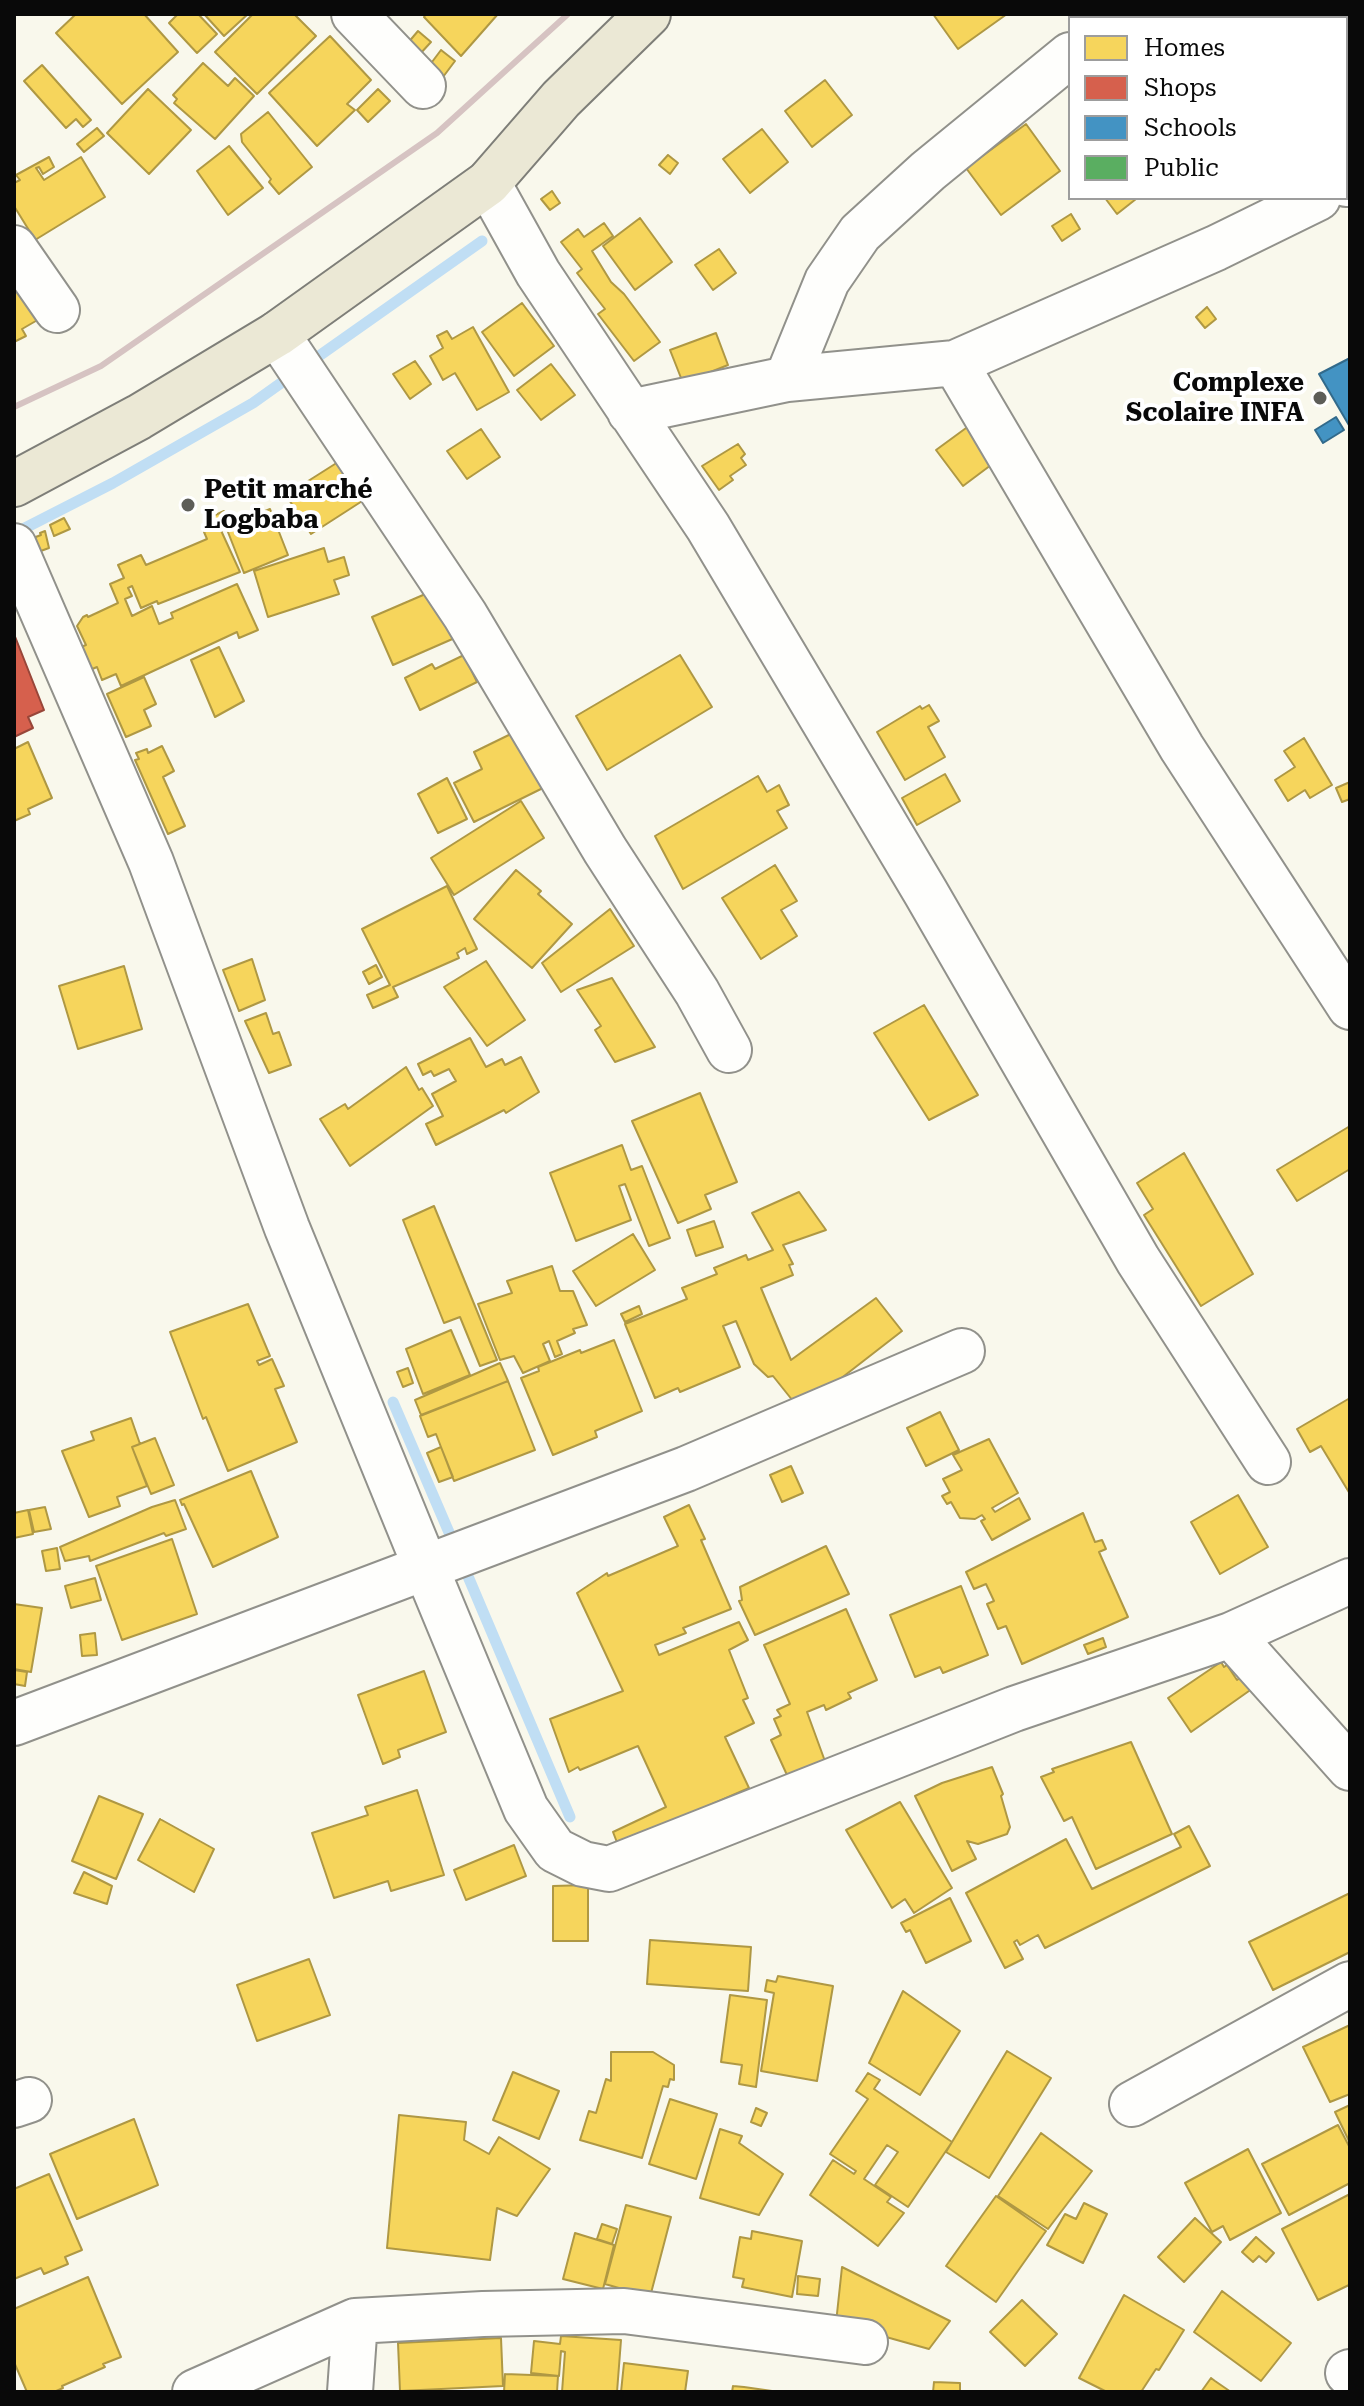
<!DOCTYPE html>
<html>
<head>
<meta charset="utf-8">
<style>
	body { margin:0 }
	#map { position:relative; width:1364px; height:2406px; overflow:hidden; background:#f9f8ec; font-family:"Roboto Serif",serif }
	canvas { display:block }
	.frame { position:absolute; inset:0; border:16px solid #090909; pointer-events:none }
	.legend { position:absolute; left:1068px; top:16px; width:280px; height:184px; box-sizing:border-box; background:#fff; border:2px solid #9d9d9d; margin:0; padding:10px 14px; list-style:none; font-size:24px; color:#090909 }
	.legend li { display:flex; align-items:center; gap:16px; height:40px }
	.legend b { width:40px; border:2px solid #9d9d9d }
</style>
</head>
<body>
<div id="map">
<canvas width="1364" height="2406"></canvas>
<div class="frame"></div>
<ul class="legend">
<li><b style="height:22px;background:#f6d55c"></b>Homes</li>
<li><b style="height:22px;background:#d6604d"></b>Shops</li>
<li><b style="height:22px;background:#4393c3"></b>Schools</li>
<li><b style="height:22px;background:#5aae61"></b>Public</li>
</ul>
</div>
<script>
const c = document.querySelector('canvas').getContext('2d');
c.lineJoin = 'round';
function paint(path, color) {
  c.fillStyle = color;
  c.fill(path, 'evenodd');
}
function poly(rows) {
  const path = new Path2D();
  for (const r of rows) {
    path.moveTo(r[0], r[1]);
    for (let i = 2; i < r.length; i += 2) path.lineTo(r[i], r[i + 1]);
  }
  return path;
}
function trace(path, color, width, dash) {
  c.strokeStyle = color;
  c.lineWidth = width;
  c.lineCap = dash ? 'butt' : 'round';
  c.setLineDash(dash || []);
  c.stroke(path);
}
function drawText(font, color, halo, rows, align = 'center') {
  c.font = font + ' "Roboto Serif",serif';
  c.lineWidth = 8;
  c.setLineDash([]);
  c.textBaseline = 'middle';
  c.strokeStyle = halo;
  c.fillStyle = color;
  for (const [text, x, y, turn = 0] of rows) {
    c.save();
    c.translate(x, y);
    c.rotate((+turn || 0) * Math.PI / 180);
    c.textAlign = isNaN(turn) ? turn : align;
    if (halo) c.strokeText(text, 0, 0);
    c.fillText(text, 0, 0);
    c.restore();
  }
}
const homes = poly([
	[76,14,144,14,178,52,122,104,56,33,76,14],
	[178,14,198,14,217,34,197,53,169,23,178,14],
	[204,14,248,14,224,36,204,14],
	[253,14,294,14,316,36,257,94,215,52,253,14],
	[426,14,498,14,461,56,424,17,426,14],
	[933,14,1007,14,958,49,933,14],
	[418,31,431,42,420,54,407,44,418,31],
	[330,36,371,80,347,104,355,110,317,146,269,93,330,36],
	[441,50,455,61,443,77,429,66,441,50],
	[203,63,228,86,235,78,254,96,215,139,174,103,177,99,173,95,203,63],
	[42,65,91,120,83,127,76,119,66,128,24,81,42,65],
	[825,80,852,115,812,147,785,111,825,80],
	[148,89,191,130,149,174,107,133,148,89],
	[378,89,390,101,368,122,357,110,378,89],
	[268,112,312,167,279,194,269,182,271,179,242,142,241,134,268,112],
	[1026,124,1060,171,1001,215,966,168,1026,124],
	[97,128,104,136,84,152,77,144,97,128],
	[762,129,788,162,750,193,723,159,762,129],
	[229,146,263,188,228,215,197,171,229,146],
	[668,155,678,163,670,174,659,165,668,155],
	[49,157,54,167,43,174,39,167,36,168,44,180,81,157,105,197,35,240,14,206,14,183,20,180,16,175,49,157],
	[552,191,560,203,550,210,541,199,552,191],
	[1105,198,1135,198,1136,199,1117,214,1105,198],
	[1071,214,1080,229,1062,241,1052,226,1071,214],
	[640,218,672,262,635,290,603,246,640,218],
	[604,223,613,236,592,251,611,282,624,294,660,342,634,361,598,314,605,309,577,273,582,269,561,242,578,229,584,237,604,223],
	[719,249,736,273,713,290,695,265,719,249],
	[14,270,41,318,22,329,26,336,14,342,14,270],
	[522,303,554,346,514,376,482,332,522,303],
	[1207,307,1216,319,1205,328,1196,317,1207,307],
	[473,327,509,392,477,410,455,373,443,380,430,356,443,348,437,336,447,331,452,339,473,327],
	[716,333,728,365,683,383,670,350,716,333],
	[415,361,431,384,410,399,393,374,415,361],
	[551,364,575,395,541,420,517,390,551,364],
	[977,420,1003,456,963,486,936,450,977,420],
	[481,429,500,457,467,479,447,451,481,429],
	[738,444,745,454,741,458,746,465,730,476,733,480,719,490,702,466,738,444],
	[346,457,370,496,311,534,286,495,346,457],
	[270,509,288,555,244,573,226,527,270,509],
	[224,511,229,522,219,526,240,572,158,604,157,601,141,608,132,586,128,588,132,596,125,599,132,616,152,606,159,624,173,618,171,613,237,584,258,630,239,638,237,632,121,686,116,674,102,680,97,667,78,675,68,652,86,645,77,626,83,617,87,615,88,617,118,603,110,584,124,578,118,565,141,555,146,565,207,539,204,532,217,526,213,516,224,511],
	[64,518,70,529,54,536,50,525,64,518],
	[45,531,49,548,38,552,33,538,41,535,40,533,45,531],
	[324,548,328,562,344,557,349,575,334,580,339,594,268,617,254,571,324,548],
	[437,589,457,637,393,665,372,617,437,589],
	[219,647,244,701,215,717,191,660,219,647],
	[464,655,477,682,420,710,405,678,432,664,435,669,464,655],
	[680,655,712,707,607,770,576,716,680,655],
	[144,677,156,704,144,710,151,726,126,737,107,694,144,677],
	[929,705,939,721,928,727,945,757,905,780,877,732,920,706,922,709,929,705],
	[519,730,547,786,474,822,454,783,482,769,474,752,519,730],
	[1304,738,1332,785,1310,798,1305,790,1288,801,1275,780,1295,767,1284,751,1304,738],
	[28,742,52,798,28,809,30,814,14,821,14,749,28,742],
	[162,746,174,771,163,777,185,826,168,834,135,760,139,759,136,753,147,749,148,753,162,746],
	[945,774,960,801,917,825,902,798,945,774],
	[758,776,767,792,779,785,789,805,777,811,787,828,683,889,655,836,758,776],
	[447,778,467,819,438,833,418,794,447,778],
	[1350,782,1350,799,1342,802,1336,788,1350,782],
	[521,801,544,838,454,895,431,858,521,801],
	[775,865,797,901,781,910,797,936,761,959,722,898,775,865],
	[516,870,541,891,538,894,572,924,532,968,474,919,516,870],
	[447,886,477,949,467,954,465,948,457,953,459,958,393,987,398,997,373,1008,367,995,390,985,362,929,447,886],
	[610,909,634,946,561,992,542,963,610,909],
	[252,959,265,1000,239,1011,223,970,252,959],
	[486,961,525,1020,487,1046,444,987,486,961],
	[376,965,382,977,369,984,363,972,376,965],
	[124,966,142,1029,78,1049,59,986,124,966],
	[612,978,655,1047,615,1062,595,1030,601,1026,577,990,612,978],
	[924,1005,978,1095,929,1120,874,1033,924,1005],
	[266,1013,273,1034,279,1032,291,1065,269,1073,245,1021,266,1013],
	[470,1038,486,1067,502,1059,505,1065,521,1057,539,1092,506,1113,504,1110,436,1145,426,1124,443,1116,432,1094,456,1081,449,1069,434,1076,431,1071,423,1075,418,1064,470,1038],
	[406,1067,419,1090,422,1088,433,1106,350,1166,320,1119,345,1104,348,1109,406,1067],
	[700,1093,737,1182,705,1195,711,1209,678,1223,632,1121,700,1093],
	[1350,1126,1350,1169,1297,1201,1277,1170,1350,1126],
	[622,1145,631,1170,642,1166,670,1238,649,1246,625,1184,619,1186,631,1220,576,1241,550,1173,622,1145],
	[1184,1153,1253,1274,1201,1306,1144,1215,1153,1209,1137,1183,1184,1153],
	[799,1192,826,1230,783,1245,793,1264,789,1265,793,1275,761,1288,791,1360,876,1298,902,1331,817,1397,797,1406,773,1376,768,1377,754,1364,736,1321,723,1326,740,1367,680,1392,678,1388,655,1398,625,1324,687,1299,682,1288,717,1274,714,1268,746,1255,748,1260,773,1250,752,1213,799,1192],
	[434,1206,497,1360,480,1366,460,1317,444,1323,403,1220,434,1206],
	[714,1221,723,1247,696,1256,687,1230,714,1221],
	[633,1234,655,1270,596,1306,573,1271,633,1234],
	[552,1266,560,1291,573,1291,587,1325,573,1329,575,1333,557,1341,562,1354,555,1357,549,1341,543,1344,550,1361,523,1373,514,1356,500,1360,478,1304,512,1293,507,1281,552,1266],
	[248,1304,270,1356,257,1361,259,1365,272,1359,284,1386,275,1389,297,1442,228,1471,206,1417,203,1419,170,1332,248,1304],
	[639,1306,642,1314,625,1322,621,1314,639,1306],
	[451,1330,470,1375,423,1394,406,1349,451,1330],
	[614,1340,642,1411,595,1431,597,1437,553,1455,521,1378,539,1371,538,1367,580,1350,581,1353,614,1340],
	[500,1363,508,1381,421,1415,415,1400,500,1363],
	[408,1368,413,1383,403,1387,397,1372,408,1368],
	[508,1381,535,1450,454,1481,436,1434,428,1437,420,1416,508,1381],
	[1350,1398,1350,1494,1321,1446,1310,1452,1297,1429,1350,1398],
	[940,1412,959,1450,926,1466,907,1428,940,1412],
	[131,1418,140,1444,132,1447,147,1486,117,1497,120,1506,89,1517,62,1451,94,1440,91,1432,131,1418],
	[155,1438,174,1485,151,1494,132,1447,155,1438],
	[989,1439,1018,1493,992,1508,995,1512,1019,1498,1030,1519,992,1540,981,1521,985,1519,982,1515,975,1519,960,1518,951,1502,947,1504,942,1496,950,1492,943,1479,962,1470,953,1455,989,1439],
	[441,1447,453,1477,439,1482,427,1453,441,1447],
	[791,1466,803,1493,782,1502,770,1475,791,1466],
	[251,1471,278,1537,213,1567,184,1504,182,1505,180,1500,251,1471],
	[1238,1495,1268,1547,1220,1574,1191,1522,1238,1495],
	[175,1500,186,1529,166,1536,164,1533,90,1561,89,1556,65,1561,60,1547,152,1507,175,1500],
	[689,1505,705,1539,701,1540,731,1609,683,1628,686,1633,655,1645,659,1655,739,1622,748,1640,729,1650,748,1698,743,1700,754,1723,725,1737,749,1788,618,1845,613,1832,666,1807,638,1746,580,1770,578,1767,569,1772,550,1719,623,1691,577,1593,607,1573,608,1576,678,1546,664,1517,689,1505],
	[45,1507,51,1529,34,1532,29,1510,45,1507],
	[28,1510,33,1534,14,1538,14,1513,28,1510],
	[1083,1513,1095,1542,1102,1540,1106,1549,1099,1552,1128,1617,1022,1664,1006,1626,998,1629,987,1604,994,1601,986,1584,974,1589,966,1572,1083,1513],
	[172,1539,197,1614,122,1640,96,1566,172,1539],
	[826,1546,849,1594,755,1635,739,1601,742,1600,740,1587,826,1546],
	[57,1548,60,1569,46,1571,42,1551,57,1548],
	[95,1578,101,1600,71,1608,65,1586,95,1578],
	[961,1586,988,1655,943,1673,940,1667,915,1677,890,1615,961,1586],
	[14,1604,42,1608,31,1672,14,1669,14,1604],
	[846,1609,877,1680,848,1693,851,1698,826,1710,824,1705,807,1712,826,1764,787,1775,771,1740,781,1735,774,1719,781,1716,777,1710,790,1704,764,1645,846,1609],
	[95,1633,97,1655,82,1656,80,1635,95,1633],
	[1103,1638,1106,1647,1088,1654,1084,1645,1103,1638],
	[1221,1662,1224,1667,1227,1665,1237,1680,1247,1673,1256,1686,1191,1732,1168,1698,1221,1662],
	[14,1670,27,1672,25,1686,14,1684,14,1670],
	[424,1671,446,1732,398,1750,400,1757,383,1764,358,1695,424,1671],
	[1131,1742,1172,1834,1096,1869,1072,1817,1064,1821,1041,1777,1054,1772,1052,1769,1131,1742],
	[992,1767,1003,1794,1001,1796,1010,1827,1007,1834,978,1844,967,1841,976,1859,952,1871,915,1796,942,1783,992,1767],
	[417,1790,444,1875,391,1891,388,1881,334,1898,312,1833,368,1815,365,1807,417,1790],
	[99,1796,143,1814,116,1879,72,1861,99,1796],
	[900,1802,952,1888,914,1913,905,1899,892,1908,846,1830,900,1802],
	[160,1819,214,1849,194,1892,138,1860,160,1819],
	[1189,1826,1210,1866,1045,1948,1038,1935,1020,1945,1017,1940,1014,1942,1023,1959,1005,1968,966,1893,1066,1839,1092,1889,1181,1847,1174,1834,1189,1826],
	[514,1845,526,1876,466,1900,454,1870,514,1845],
	[84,1872,112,1886,107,1904,74,1893,84,1872],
	[588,1885,588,1941,553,1941,553,1886,588,1885],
	[1350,1893,1350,1952,1273,1990,1249,1942,1350,1893],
	[950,1898,971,1941,926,1963,910,1930,906,1932,901,1923,950,1898],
	[650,1940,751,1947,748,1991,647,1984,650,1940],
	[309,1959,330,2015,257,2041,237,1985,309,1959],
	[778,1976,833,1986,817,2081,761,2071,774,1993,765,1991,767,1980,776,1982,778,1976],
	[903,1991,960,2031,920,2095,869,2063,903,1991],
	[730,1995,767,2000,756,2087,739,2084,742,2065,721,2062,730,1995],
	[1350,2025,1350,2094,1330,2102,1303,2047,1350,2025],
	[1007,2051,1051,2078,989,2178,946,2152,1007,2051],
	[611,2052,653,2052,674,2065,674,2080,670,2079,668,2087,663,2086,642,2158,580,2140,589,2111,596,2113,606,2079,611,2081,611,2052],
	[513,2072,559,2091,539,2139,493,2120,513,2072],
	[868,2073,880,2080,874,2089,952,2142,908,2207,875,2185,898,2152,887,2145,864,2179,891,2197,887,2202,904,2213,878,2246,810,2195,833,2160,854,2174,856,2171,830,2154,868,2099,856,2091,868,2073],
	[670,2099,717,2114,696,2179,649,2164,670,2099],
	[1350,2105,1350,2143,1335,2112,1350,2105],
	[756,2108,767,2113,761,2126,751,2122,756,2108],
	[399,2115,466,2122,464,2140,489,2154,499,2137,550,2169,517,2216,497,2208,490,2260,387,2248,399,2115],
	[134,2119,158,2185,77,2219,50,2154,134,2119],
	[1338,2125,1350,2148,1350,2183,1289,2215,1262,2164,1338,2125],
	[720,2129,742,2136,739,2143,783,2174,759,2215,700,2198,720,2129],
	[1041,2133,1092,2171,1048,2229,998,2196,1041,2133],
	[1248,2149,1281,2213,1230,2240,1223,2226,1212,2232,1185,2183,1248,2149],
	[49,2174,82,2250,65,2257,68,2264,44,2274,41,2268,14,2279,14,2189,49,2174],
	[1350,2194,1350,2288,1349,2285,1318,2300,1282,2229,1350,2194],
	[996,2196,1046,2231,996,2302,946,2266,996,2196],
	[1084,2203,1107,2214,1083,2263,1047,2245,1065,2214,1076,2219,1084,2203],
	[626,2205,671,2217,650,2297,605,2284,626,2205],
	[1195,2218,1221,2242,1184,2282,1158,2257,1195,2218],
	[602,2224,617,2229,612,2244,597,2239,602,2224],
	[752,2231,802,2241,792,2297,742,2287,744,2279,733,2277,740,2237,751,2239,752,2231],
	[575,2233,614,2245,603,2289,563,2279,575,2233],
	[1256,2237,1274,2253,1266,2262,1259,2256,1253,2262,1242,2252,1256,2237],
	[842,2267,950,2321,929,2349,836,2323,842,2267],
	[798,2276,820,2279,818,2296,797,2294,798,2276],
	[88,2277,121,2357,103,2364,105,2367,62,2386,63,2388,54,2392,27,2392,14,2362,14,2309,88,2277],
	[1222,2291,1291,2343,1261,2381,1194,2332,1222,2291],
	[1124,2295,1184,2330,1159,2370,1156,2369,1141,2392,1107,2392,1079,2378,1124,2295],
	[1022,2300,1057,2334,1025,2366,990,2332,1022,2300],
	[561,2336,621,2340,617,2392,562,2392,565,2352,561,2351,559,2376,531,2373,534,2341,560,2344,561,2336],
	[501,2338,503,2386,400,2391,398,2343,501,2338],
	[624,2363,688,2371,685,2392,621,2392,624,2363],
	[505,2374,558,2376,557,2392,504,2392,505,2374],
	[1211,2378,1215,2381,1231,2392,1201,2392,1211,2378],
	[934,2382,960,2383,960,2392,933,2392,934,2382],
	[733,2386,744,2387,779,2392,732,2392,733,2386]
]);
paint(homes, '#f6d55c');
trace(homes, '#af9843', 2);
const shops = poly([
	[14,634,44,710,28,717,33,728,14,737,14,634]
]);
paint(shops, '#d6604d');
trace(shops, '#984639', 2);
const schools = poly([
	[1350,358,1350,427,1319,374,1350,358],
	[1336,417,1344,430,1323,443,1315,430,1336,417]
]);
paint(schools, '#4393c3');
trace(schools, '#326a8b', 2);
const public = poly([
	[1183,14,1271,14,1265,18,1186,18,1183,14]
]);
paint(public, '#5aae61');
trace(public, '#427c47', 2);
trace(poly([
	[309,363,482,241],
	[23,529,113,483,253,403,295,373],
	[393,1402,454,1544],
	[467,1574,570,1817]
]), '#c0def4', 11);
const minor = poly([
	[354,14,423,86],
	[1116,18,1121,14],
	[488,183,538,273,708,527,926,893,1138,1260,1268,1462],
	[1346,184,1350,182],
	[14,248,57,310],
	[277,334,465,615,605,850,697,992,729,1050],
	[955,363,1182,748,1350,1007],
	[787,379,827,281,860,233,928,171,1070,55],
	[630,412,787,379,955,363,1216,248,1318,198],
	[14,546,151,862,287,1228,426,1568,526,1809,555,1850,583,1864,609,1869,1014,1709,1231,1635,1350,1581],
	[1231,1635,1350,1768],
	[14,1723,686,1469,962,1351],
	[1132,2104,1350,1984],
	[14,2105,29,2100],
	[1348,2373,1350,2372],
	[195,2392,355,2321,483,2314,624,2311,865,2342],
	[350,2392,355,2321]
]);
const major = poly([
	[14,484,139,417,277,334,488,183,561,99,648,14]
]);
trace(minor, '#91918b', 48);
trace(major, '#7e7e78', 48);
trace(minor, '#fefefc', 44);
trace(major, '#ebe8d5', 44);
trace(poly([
	[14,407,101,366,437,133,568,14]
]), '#d6c3c2', 6);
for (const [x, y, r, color] of [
	[1320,398,8,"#5d5d58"],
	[188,505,8,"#5d5d58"]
]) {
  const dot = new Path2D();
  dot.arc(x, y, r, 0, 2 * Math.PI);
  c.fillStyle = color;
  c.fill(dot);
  trace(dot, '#fff', 3);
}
drawText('bold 26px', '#090909', '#fff', [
	["Complexe",1304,383],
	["Scolaire INFA",1304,413],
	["Petit marché",204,490,"left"],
	["Logbaba",204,520,"left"]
], 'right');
</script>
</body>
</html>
